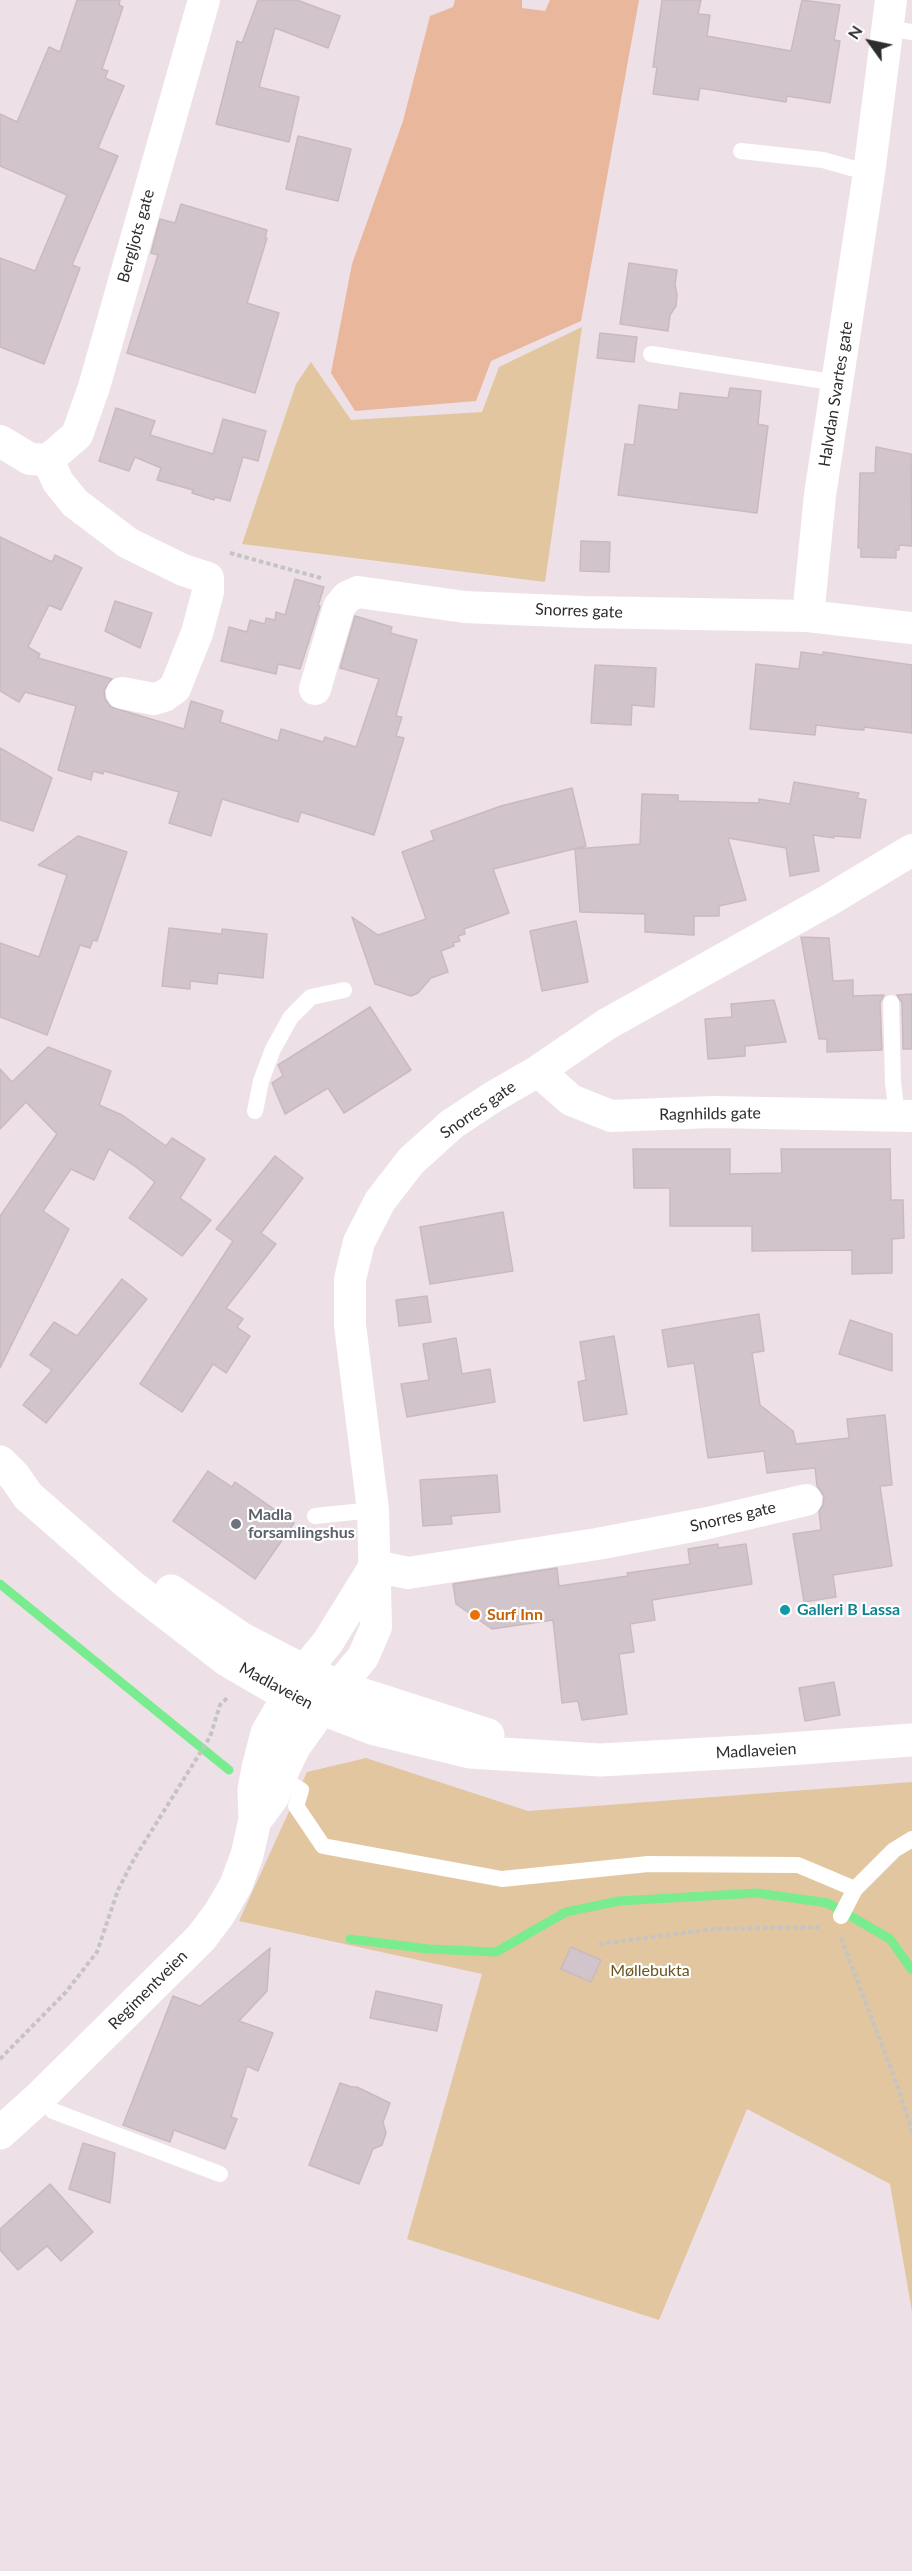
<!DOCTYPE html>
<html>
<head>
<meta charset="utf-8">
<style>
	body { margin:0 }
	#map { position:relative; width:912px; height:2571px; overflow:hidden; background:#eee0e7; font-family:Lato,sans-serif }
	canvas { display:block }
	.north { position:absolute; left:840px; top:12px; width:60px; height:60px; -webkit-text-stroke:4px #fff; paint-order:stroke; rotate:303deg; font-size:16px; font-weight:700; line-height:24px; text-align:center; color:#2d2d2d }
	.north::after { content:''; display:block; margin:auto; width:21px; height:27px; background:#2d2d2d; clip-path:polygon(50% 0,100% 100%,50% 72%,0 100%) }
</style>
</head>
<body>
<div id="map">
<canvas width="912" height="2571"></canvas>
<div class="north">N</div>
</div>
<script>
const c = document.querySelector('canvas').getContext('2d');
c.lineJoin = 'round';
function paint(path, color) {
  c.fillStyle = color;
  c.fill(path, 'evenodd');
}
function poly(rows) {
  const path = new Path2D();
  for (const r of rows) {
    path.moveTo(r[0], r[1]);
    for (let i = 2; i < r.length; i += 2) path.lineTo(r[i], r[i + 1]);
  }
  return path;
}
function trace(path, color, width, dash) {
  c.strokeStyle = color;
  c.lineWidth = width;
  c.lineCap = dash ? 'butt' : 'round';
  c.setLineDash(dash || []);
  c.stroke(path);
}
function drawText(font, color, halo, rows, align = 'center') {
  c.font = font + ' Lato,sans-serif';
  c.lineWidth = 4.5;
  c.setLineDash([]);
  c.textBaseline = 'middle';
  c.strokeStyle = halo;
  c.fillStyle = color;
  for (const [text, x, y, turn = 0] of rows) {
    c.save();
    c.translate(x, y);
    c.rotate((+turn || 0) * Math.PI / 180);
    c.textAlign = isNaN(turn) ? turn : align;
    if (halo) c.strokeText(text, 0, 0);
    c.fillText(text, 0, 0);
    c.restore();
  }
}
paint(poly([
	[582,327,545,582,242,544,296,384,311,362,351,420,482,412,499,367],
	[366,1758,528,1811,912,1782,912,2312,890,2184,747,2109,659,2320,407,2239,482,1974,239,1921,307,1772]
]), '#e2c69f');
paint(poly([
	[455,0,522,0,522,8,545,11,550,0,639,0,581,321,491,361,476,401,355,411,331,373,352,264,403,121,430,16,453,7]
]), '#e9b79b');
trace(poly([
	[0,1584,229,1770],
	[350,1939,428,1949,496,1952,566,1912,619,1901,757,1893,828,1903,890,1939,912,1970]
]), '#78ec8e', 9);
const building = poly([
	[77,0,120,0,119,5,123,7,102,69,108,71,105,78,124,86,98,148,118,156,72,265,80,268,44,364,0,347,0,258,35,271,67,195,0,166,0,114,17,122,49,47,60,52,77,0],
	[258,0,297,0,340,16,328,48,275,28,259,87,299,97,289,142,216,124,237,41,242,43,258,0],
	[662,0,701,0,698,14,710,15,707,36,791,51,802,0,840,5,834,40,840,41,830,103,787,96,786,102,700,88,698,100,653,94,657,67,653,67,662,0],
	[298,136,351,149,338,201,286,189,298,136],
	[181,204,267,230,265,238,267,238,247,303,279,313,255,393,127,353,158,255,151,253,160,219,175,223,181,204],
	[629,263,677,270,675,284,677,295,676,306,670,315,668,331,620,324,629,263],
	[600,333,637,337,634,362,597,358,600,333],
	[730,388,761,391,758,424,768,426,757,513,618,495,625,444,634,445,639,405,678,410,680,393,728,398,730,388],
	[116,408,155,421,150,435,213,454,223,419,266,431,258,461,243,457,230,501,215,497,214,500,192,493,193,490,157,480,161,468,135,457,129,471,99,461,116,408],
	[876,447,911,454,912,546,899,545,899,550,896,550,896,558,861,557,861,548,858,548,860,473,875,473,876,447],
	[0,537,52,562,55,555,82,568,61,610,49,605,28,647,40,654,38,658,112,679,104,690,105,699,111,707,184,729,191,701,223,711,220,722,278,741,281,729,323,742,325,737,356,747,379,679,340,668,355,616,392,627,390,633,417,640,396,716,402,717,396,736,404,738,374,835,301,812,298,822,222,799,211,836,169,823,179,792,104,771,103,774,93,771,91,780,58,770,76,706,25,692,19,702,0,691,0,537],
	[581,541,610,542,609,572,580,571,581,541],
	[295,579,324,587,318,606,320,606,300,669,278,664,276,674,221,661,229,627,247,632,250,620,265,624,266,618,275,620,276,612,285,615,295,579],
	[115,601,152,613,140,648,105,631,115,601],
	[801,652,823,655,823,652,912,665,912,733,864,727,864,730,849,729,816,725,815,735,750,729,756,664,799,669,801,652],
	[595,665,656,668,654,707,632,705,631,725,591,723,595,665],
	[0,748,52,778,33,831,0,820,0,748],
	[794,782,859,793,857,798,866,800,860,838,834,836,834,838,813,835,819,871,790,876,786,848,728,838,746,900,719,906,719,916,694,916,694,935,645,932,645,914,580,912,575,849,640,844,642,794,678,795,678,801,759,803,759,799,790,804,794,782],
	[572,788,586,846,493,869,509,913,464,929,465,934,458,936,460,941,453,943,454,946,441,951,448,972,431,978,418,993,411,996,375,984,352,917,378,935,426,919,402,852,434,840,431,831,501,806,572,788],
	[78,836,127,852,97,941,93,940,90,948,80,945,47,1035,0,1017,0,943,39,957,67,875,38,865,78,836],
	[576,921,588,982,542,991,530,931,576,921],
	[169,928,222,934,222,929,267,934,263,978,218,973,217,984,190,981,190,989,162,986,169,928],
	[801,937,829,938,833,981,853,980,853,996,884,995,880,1003,882,1050,827,1052,827,1039,819,1039,801,937],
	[912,994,912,1049,903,1049,902,1003,897,995,912,994],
	[774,1000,786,1042,745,1046,745,1056,708,1059,705,1019,732,1017,731,1004,774,1000],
	[370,1007,411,1070,344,1113,328,1088,285,1114,272,1083,283,1076,278,1065,370,1007],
	[48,1047,111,1071,99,1105,122,1115,166,1146,172,1138,205,1159,180,1198,211,1220,182,1256,129,1218,155,1182,136,1167,109,1149,94,1180,71,1169,43,1211,69,1229,0,1368,0,1216,57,1134,26,1102,0,1129,0,1069,12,1082,48,1047],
	[633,1149,730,1149,730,1174,782,1173,781,1149,890,1149,891,1200,903,1200,904,1238,892,1239,892,1273,852,1274,852,1250,752,1251,752,1226,670,1226,670,1188,634,1188,633,1149],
	[275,1156,303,1178,261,1233,276,1244,226,1308,243,1319,237,1327,250,1336,226,1373,213,1364,182,1412,140,1384,233,1241,216,1229,275,1156],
	[503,1212,513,1271,430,1284,420,1227,503,1212],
	[122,1279,147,1299,46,1423,23,1405,52,1370,30,1355,54,1322,77,1336,122,1279],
	[427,1296,431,1322,399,1326,396,1300,427,1296],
	[759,1314,764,1351,752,1353,760,1405,793,1431,796,1444,849,1438,847,1419,885,1415,892,1485,880,1486,892,1566,833,1575,836,1597,804,1602,793,1534,821,1530,819,1511,823,1505,824,1496,817,1486,815,1468,767,1473,764,1451,708,1458,694,1363,668,1367,662,1330,759,1314],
	[850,1320,892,1334,892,1371,839,1354,850,1320],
	[614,1336,627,1414,584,1421,578,1382,586,1380,580,1342,614,1336],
	[456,1338,462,1374,490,1369,495,1402,407,1417,401,1384,429,1380,423,1344,456,1338],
	[208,1471,232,1487,235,1482,294,1523,255,1579,173,1521,208,1471],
	[497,1475,500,1512,451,1516,452,1524,423,1526,420,1480,497,1475],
	[718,1544,718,1548,746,1544,752,1584,652,1600,655,1620,630,1624,634,1652,619,1654,627,1714,582,1720,578,1701,562,1703,553,1620,492,1629,456,1604,453,1584,557,1568,559,1586,628,1576,627,1573,690,1564,688,1549,718,1544],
	[834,1682,840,1715,805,1721,799,1688,834,1682],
	[571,1947,601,1960,591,1982,561,1969,571,1947],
	[270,1948,267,1991,239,2021,273,2033,258,2071,247,2066,231,2117,237,2119,225,2149,174,2130,170,2142,123,2125,173,1996,200,2006,270,1948],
	[376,1991,442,2005,437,2031,370,2018,376,1991],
	[340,2083,352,2087,357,2087,390,2103,383,2122,386,2133,382,2145,373,2149,359,2184,309,2165,340,2083],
	[83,2143,115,2153,110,2203,69,2189,83,2143],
	[50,2184,93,2232,61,2261,47,2246,18,2270,0,2250,0,2229,50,2184]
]);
paint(building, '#d1c4ca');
trace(building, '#cabac0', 1.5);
trace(poly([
	[230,553,321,578],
	[841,1938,898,2087,912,2132],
	[599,1944,715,1929,820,1927],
	[0,2059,66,1992,97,1952,118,1890,134,1859,210,1737,220,1705,228,1697]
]), '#c4c4c4', 4, [4.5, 3]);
trace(poly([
	[888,28,912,32],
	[741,151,823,160,869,173],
	[651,354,838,383],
	[891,1003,893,1082,897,1116],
	[255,1111,261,1081,273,1049,291,1017,311,997,344,990],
	[315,1516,373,1510],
	[276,1775,301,1790,296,1806,323,1846,502,1879,648,1864,798,1865,855,1889],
	[841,1916,855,1889,894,1850,912,1839],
	[41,2096,53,2111,220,2174]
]), '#fff', 16);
trace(poly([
	[0,441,30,459,48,460,77,435,94,387,204,0],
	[48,460,58,482,75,503,128,543,183,570,208,578,208,592,197,633,175,688,164,696,154,699,122,693],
	[808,616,820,495,869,173,891,0],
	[315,689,339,607,347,597,358,592,465,607,584,612,808,616,912,628],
	[538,1071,571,1100,611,1116,714,1112,912,1116],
	[375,1566,408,1573,597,1544,708,1523,806,1500],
	[304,1671,328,1642,375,1566],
	[338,1687,363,1657,376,1627,373,1510,350,1325,350,1279,359,1242,380,1201,411,1161,452,1124,493,1097,538,1071,607,1024,829,900,912,850]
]), '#fff', 32);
trace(poly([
	[0,1462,15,1477,28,1496,130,1585,227,1660,287,1695,375,1729,470,1752,600,1760,761,1751,912,1740],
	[171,1591,242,1639,304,1671,345,1689,488,1735],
	[260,1814,273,1796,280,1776,294,1747,333,1692],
	[0,2133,41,2096,201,1938,219,1914,236,1885,247,1855,255,1820,254,1790,258,1768,267,1733,299,1678]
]), '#fff', 33);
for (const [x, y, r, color] of [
	[236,1524,6,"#6b7280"],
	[785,1610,6,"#0f9aa8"],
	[475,1615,6,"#e8710a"]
]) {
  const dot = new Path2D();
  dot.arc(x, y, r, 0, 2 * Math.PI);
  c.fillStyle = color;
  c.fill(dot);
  trace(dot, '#fff', 2);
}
drawText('16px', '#2d2d2d', '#fff', [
	["Bergljots gate",136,236,-74],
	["Halvdan Svartes gate",836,394,-81],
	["Snorres gate",579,611,2],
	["Snorres gate",478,1110,-35],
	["Ragnhilds gate",710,1114,-1],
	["Snorres gate",733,1517,-13],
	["Madlaveien",276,1686,28],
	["Madlaveien",756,1751,-3],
	["Regimentveien",148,1990,-45]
]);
drawText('bold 16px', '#5b616d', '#fff', [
	["Madla",248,1515],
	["forsamlingshus",248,1533]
], 'left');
drawText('bold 16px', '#0d838f', '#fff', [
	["Galleri B Lassa",797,1610]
], 'left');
drawText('bold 16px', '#c56008', '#fff', [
	["Surf Inn",487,1615]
], 'left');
drawText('16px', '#6a541d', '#fff', [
	["Møllebukta",650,1971]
]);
</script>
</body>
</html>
